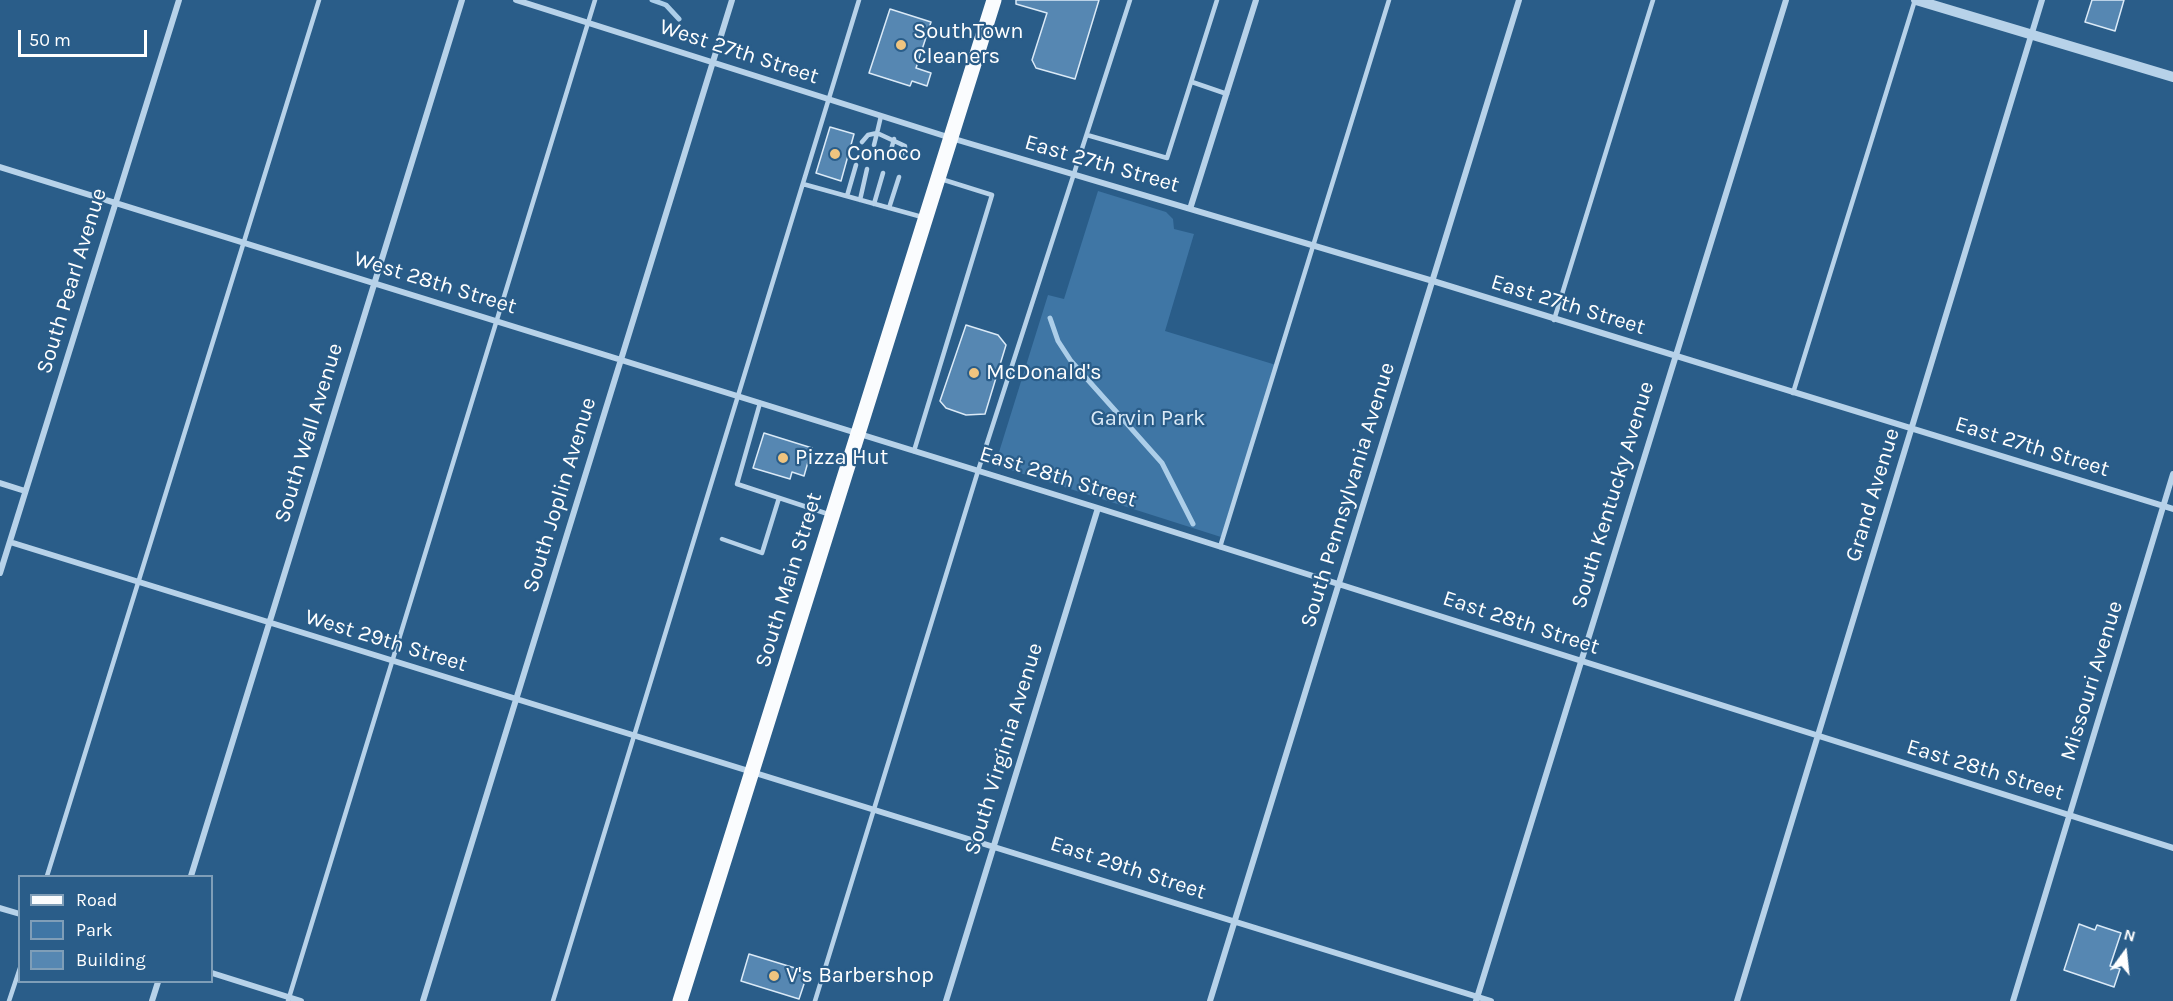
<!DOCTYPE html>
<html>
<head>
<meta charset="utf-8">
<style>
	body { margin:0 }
	#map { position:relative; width:2173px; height:1001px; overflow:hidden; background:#2a5d89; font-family:Karla,sans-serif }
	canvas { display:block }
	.legend { position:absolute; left:18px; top:875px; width:195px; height:108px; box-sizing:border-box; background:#2a5d89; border:2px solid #7f9eb8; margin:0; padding:8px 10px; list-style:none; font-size:18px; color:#fff }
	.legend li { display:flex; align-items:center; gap:12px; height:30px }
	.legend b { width:30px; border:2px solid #7f9eb8 }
	.north { position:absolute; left:2095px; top:923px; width:60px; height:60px; -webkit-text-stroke:4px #2a5d89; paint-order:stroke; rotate:15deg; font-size:16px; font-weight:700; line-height:24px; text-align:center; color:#fff }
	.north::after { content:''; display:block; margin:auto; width:21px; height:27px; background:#fff; clip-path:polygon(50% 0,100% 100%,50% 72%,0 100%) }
	.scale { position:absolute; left:18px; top:30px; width:129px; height:27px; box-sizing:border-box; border:3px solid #fff; border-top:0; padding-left:8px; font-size:18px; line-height:21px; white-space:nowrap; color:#fff; -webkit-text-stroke:4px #2a5d89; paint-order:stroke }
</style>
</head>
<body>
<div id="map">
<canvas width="2173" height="1001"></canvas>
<ul class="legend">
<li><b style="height:8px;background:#fafcfe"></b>Road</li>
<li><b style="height:16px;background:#3f76a5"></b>Park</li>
<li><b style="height:16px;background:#5687b2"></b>Building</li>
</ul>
<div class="north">N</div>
<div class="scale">50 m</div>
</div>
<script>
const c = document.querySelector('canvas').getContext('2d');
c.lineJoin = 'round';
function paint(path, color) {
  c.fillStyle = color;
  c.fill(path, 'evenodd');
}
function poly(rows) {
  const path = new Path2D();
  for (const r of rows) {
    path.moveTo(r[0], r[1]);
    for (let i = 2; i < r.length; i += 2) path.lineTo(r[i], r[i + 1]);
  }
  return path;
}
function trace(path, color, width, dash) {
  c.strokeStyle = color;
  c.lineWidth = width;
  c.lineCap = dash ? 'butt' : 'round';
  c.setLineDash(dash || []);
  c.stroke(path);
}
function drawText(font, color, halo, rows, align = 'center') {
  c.font = font + ' Karla,sans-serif';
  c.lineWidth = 4.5;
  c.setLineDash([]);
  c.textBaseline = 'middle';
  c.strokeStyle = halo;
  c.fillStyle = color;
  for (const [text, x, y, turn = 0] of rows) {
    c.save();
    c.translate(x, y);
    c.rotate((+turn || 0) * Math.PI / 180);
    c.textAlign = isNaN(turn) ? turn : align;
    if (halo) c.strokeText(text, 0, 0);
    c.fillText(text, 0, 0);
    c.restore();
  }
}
paint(poly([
	[1098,191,1166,212,1173,219,1174,229,1194,234,1165,331,1276,365,1221,537,995,465,1048,295,1064,299]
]), '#3f76a5');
trace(poly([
	[652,0,666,5,679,19],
	[1050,318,1058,341,1071,361,1162,463,1193,524]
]), '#accee9', 5);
const building = poly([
	[1016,0,1099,0,1075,79,1036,68,1032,60,1047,13,1016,4,1016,0],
	[2092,0,2124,0,2115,31,2085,22,2092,0],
	[890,9,931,22,916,68,931,73,927,86,912,81,910,86,869,73,890,9],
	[830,127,854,134,841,181,816,173,830,127],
	[966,325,998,335,1006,345,985,414,966,415,946,408,940,401,966,325],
	[764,433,812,448,804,476,792,472,790,479,753,468,764,433],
	[2079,924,2095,930,2097,925,2121,933,2110,966,2120,969,2114,987,2064,970,2079,924],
	[749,954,808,972,799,999,741,981,749,954]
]);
paint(building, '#5687b2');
trace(building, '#dbeaf7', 1.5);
trace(poly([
	[1192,82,1227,94],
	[881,116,877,133,905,146,905,154],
	[1087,135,1167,158,1217,0],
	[862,142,868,135,877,133,874,145],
	[891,150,894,139],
	[803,184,922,217],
	[847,196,856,165],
	[860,200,867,169],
	[874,204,883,173],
	[889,208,899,177],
	[1554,320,1653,0],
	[1793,393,1915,0],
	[760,403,737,484,831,515],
	[914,451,992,195,941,179],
	[722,539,762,553,779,498],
	[1220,547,1389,0],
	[47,876,319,0],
	[9,1001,20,968],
	[288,1001,595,0],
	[553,1001,859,0],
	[815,1001,978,471,1130,0]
]), '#b7d2e9', 4.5);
trace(poly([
	[516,0,951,138,1433,281,2173,509],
	[0,167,1098,508,2173,848],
	[1190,209,1256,0],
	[0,483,25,491],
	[10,542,1491,1001],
	[0,573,179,0],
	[191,876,462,0],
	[0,908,20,914],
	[212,973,301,1001],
	[152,1001,158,982],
	[423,1001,732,0],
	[946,1001,1098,508],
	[1210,1001,1519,0],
	[1476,1001,1786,0],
	[1737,1001,2042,0],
	[2013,1001,2173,474]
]), '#b7d2e9', 6);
trace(poly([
	[1916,0,2173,77]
]), '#b7d2e9', 10);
trace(poly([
	[680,1001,994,0]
]), '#fafcfe', 15);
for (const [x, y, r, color] of [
	[901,45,6,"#efc47f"],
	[835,154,6,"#efc47f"],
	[974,373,6,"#efc47f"],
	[783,458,6,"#efc47f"],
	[774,976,6,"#efc47f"]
]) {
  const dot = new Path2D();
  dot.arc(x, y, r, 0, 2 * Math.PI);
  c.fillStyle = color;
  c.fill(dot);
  trace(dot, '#2a5d89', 2);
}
drawText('22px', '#fff', '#2a5d89', [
	["SouthTown",913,32],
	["Cleaners",913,57],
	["Conoco",847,154],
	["McDonald's",986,373],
	["Pizza Hut",795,458],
	["V's Barbershop",786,976]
], 'left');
drawText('22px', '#fff', '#2a5d89', [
	["West 27th Street",739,52,18],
	["East 27th Street",1102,164,16],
	["South Pearl Avenue",72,281,-73],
	["West 28th Street",435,283,17],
	["East 27th Street",1568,305,17],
	["South Wall Avenue",309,433,-73],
	["East 27th Street",2032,447,17],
	["East 28th Street",1058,477,17],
	["South Joplin Avenue",560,495,-73],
	["South Pennsylvania Avenue",1348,495,-73],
	["South Kentucky Avenue",1613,495,-73],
	["Grand Avenue",1873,495,-73],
	["South Main Street",789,580,-73],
	["East 28th Street",1521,623,18],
	["West 29th Street",386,641,17],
	["Missouri Avenue",2092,681,-73],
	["South Virginia Avenue",1004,749,-73],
	["East 28th Street",1985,770,17],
	["East 29th Street",1128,868,18]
]);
drawText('22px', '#dbeaf7', '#2a5d89', [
	["Garvin Park",1148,419]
]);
</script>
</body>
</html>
